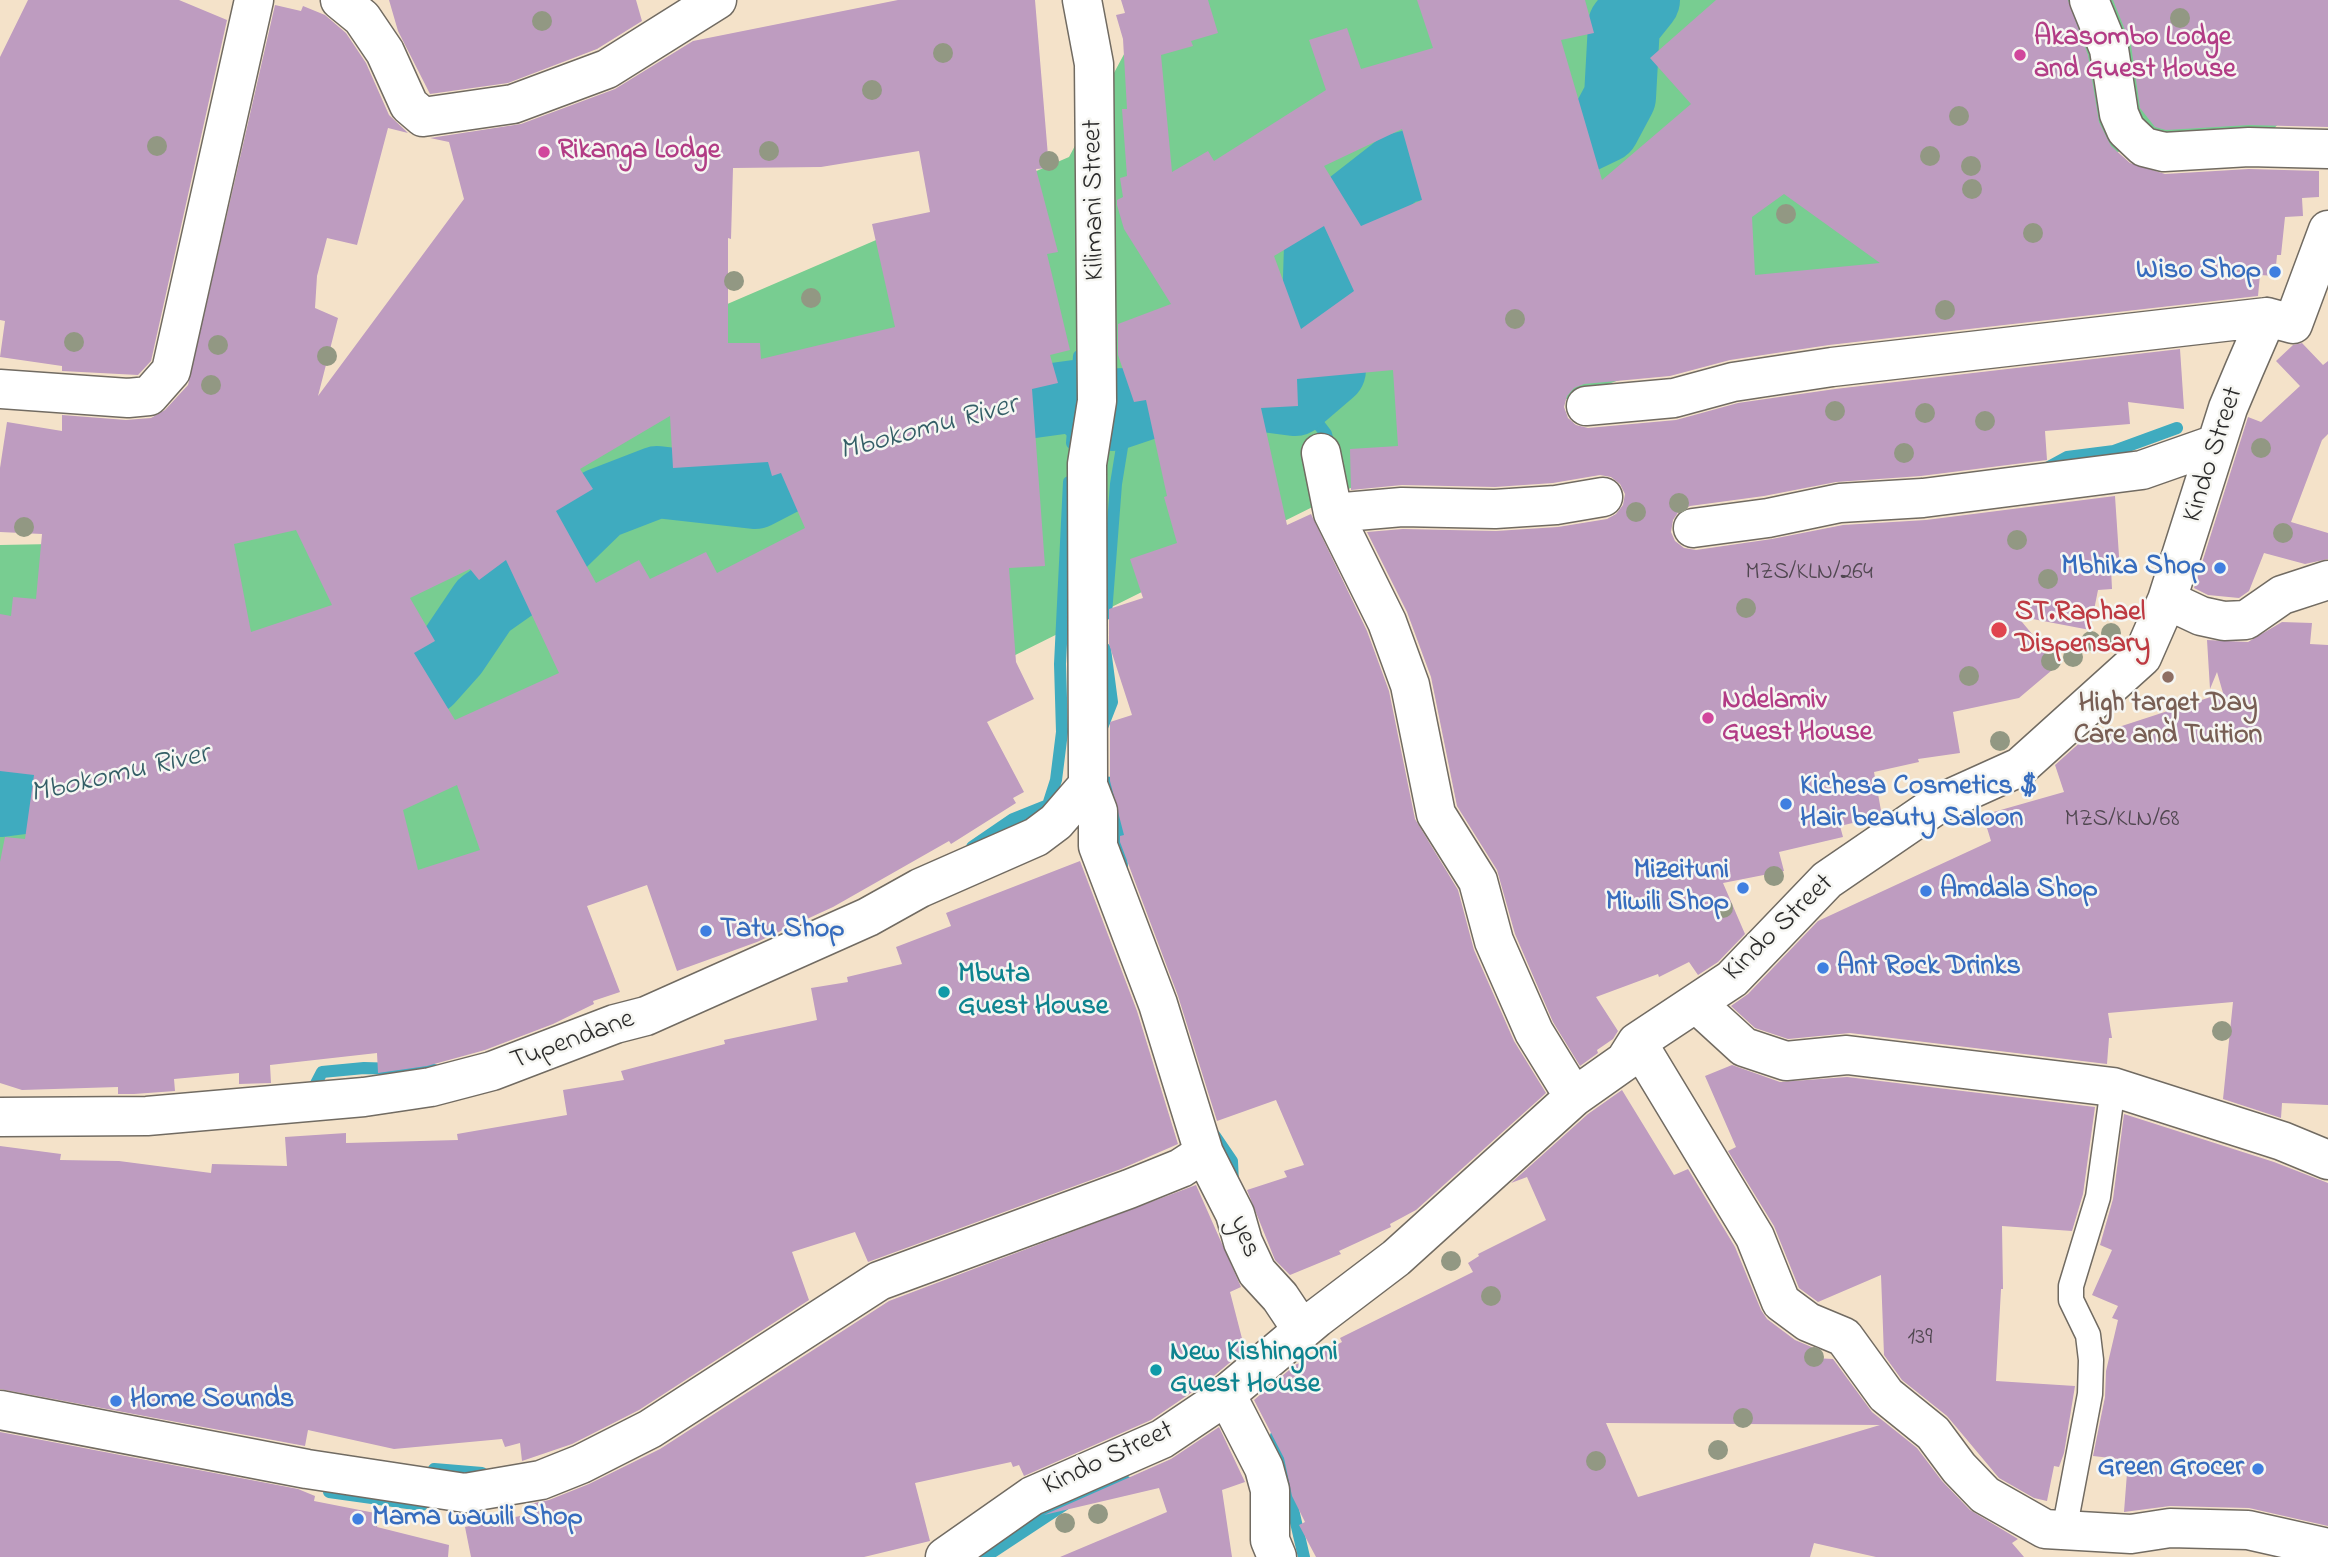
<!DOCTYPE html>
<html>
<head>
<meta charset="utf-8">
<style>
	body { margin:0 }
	canvas { display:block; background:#f4e2c9 }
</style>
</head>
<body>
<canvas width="2328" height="1557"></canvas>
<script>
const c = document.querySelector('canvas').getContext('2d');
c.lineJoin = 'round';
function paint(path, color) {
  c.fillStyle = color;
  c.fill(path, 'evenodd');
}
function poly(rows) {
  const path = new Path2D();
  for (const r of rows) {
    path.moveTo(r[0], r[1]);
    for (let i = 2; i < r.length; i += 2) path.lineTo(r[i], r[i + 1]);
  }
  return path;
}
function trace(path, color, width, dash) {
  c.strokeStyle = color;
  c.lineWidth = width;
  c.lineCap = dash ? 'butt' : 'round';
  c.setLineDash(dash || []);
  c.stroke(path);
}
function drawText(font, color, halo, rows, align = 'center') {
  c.font = font + ' "Indie Flower",sans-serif';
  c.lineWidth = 5;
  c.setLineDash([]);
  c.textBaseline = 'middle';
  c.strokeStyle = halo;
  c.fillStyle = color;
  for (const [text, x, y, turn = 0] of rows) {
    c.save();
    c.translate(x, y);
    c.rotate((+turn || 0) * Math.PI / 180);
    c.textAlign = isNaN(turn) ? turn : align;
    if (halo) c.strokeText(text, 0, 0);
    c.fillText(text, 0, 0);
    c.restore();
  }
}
paint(poly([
	[1153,0,2328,0,2328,72,2261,142,2087,154,1853,296,1433,447,931,697,0,1023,0,545,53,544,567,373,1069,157]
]), '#78cd91');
trace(poly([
	[1295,400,1310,413,1326,434,1330,449],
	[1072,443,1079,356],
	[2045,469,2067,457,2114,451,2177,428],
	[1106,614,1116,484,1129,404],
	[1101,730,1112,702,1105,649],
	[1098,775,1098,782,1113,783,1122,866],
	[972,847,1013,819,1048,805,1056,780,1062,732,1060,664,1069,482],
	[309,1097,322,1072,364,1068,434,1070],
	[1215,1136,1232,1161,1233,1183],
	[1276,1436,1304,1557],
	[434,1469,482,1473],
	[329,1492,422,1505],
	[985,1557,1079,1495,1125,1481]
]), '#3fabbf', 12);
trace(poly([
	[344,725,364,724,428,679,453,651,484,605,528,574,600,504,657,482,755,493,842,448,936,428,1018,404,1076,396,1086,405,1129,404,1113,415,1196,387,1295,400,1330,370,1318,309,1320,246,1349,208,1399,169,1472,149,1579,139,1604,127,1620,97,1624,25,1644,0],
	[0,801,62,793,127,775]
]), '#3fabbf', 72);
paint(poly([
	[28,0,179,0,227,20,151,361,138,375,62,371,62,366,0,357,5,321,0,320,0,57],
	[389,0,636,0,642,21,597,49,508,83,430,94,398,31],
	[898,0,1035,0,1049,168,1036,169,1058,252,1047,254,1070,350,1050,355,1058,383,1032,389,1045,566,1009,568,1016,662,1034,699,987,722,1024,792,1013,798,1016,803,951,844,949,841,833,907,757,942,677,971,647,885,587,906,620,992,593,1001,594,1004,553,1024,485,1050,427,1066,378,1073,377,1053,270,1065,271,1083,239,1084,239,1073,174,1079,175,1091,134,1094,118,1094,118,1087,22,1090,0,1083,0,862,5,837,25,839,34,775,0,771,0,614,11,616,13,597,36,599,42,534,0,532,0,468,7,422,62,431,62,415,126,420,151,418,165,410,188,385,275,5,301,11,303,6,325,15,346,33,366,63,389,115,408,133,388,128,357,245,327,238,317,276,315,308,338,318,318,396,464,199,449,142,430,138,521,124,615,89,693,41],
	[919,151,930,212,872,224,895,327,761,359,760,343,728,343,728,238,731,239,733,168,821,167],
	[670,416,673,468,768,462,772,476,781,473,805,528,717,573,706,552,650,579,639,560,596,583,556,511,593,489,580,469],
	[296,530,332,605,251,632,234,544],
	[506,560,559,673,455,720,414,653,435,641,410,598,470,569,479,580],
	[457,785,480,850,418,870,403,810],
	[1121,0,1208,0,1218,33,1191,41,1193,46,1161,55,1172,172,1208,151,1214,161,1326,90,1309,40,1347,28,1361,69,1433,48,1417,0,1585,0,1594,33,1561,40,1602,180,1691,104,1650,58,1716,0,2068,0,2088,55,2099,122,2111,146,2130,163,2165,174,2249,169,2319,171,2319,197,2302,198,2303,216,2285,217,2281,255,2277,255,2275,276,2260,275,2258,296,1829,345,1730,360,1670,376,1584,384,1574,388,1567,396,1564,407,1568,418,1576,425,1588,428,1676,420,1738,403,1835,389,2180,349,2184,409,2128,402,2130,424,2045,431,2047,460,1921,476,1836,482,1764,496,1690,506,1679,511,1673,520,1671,532,1675,541,1684,548,1696,550,1772,539,1843,525,1926,520,2115,496,2120,571,2111,568,2112,589,2098,590,2090,630,2017,616,2058,665,2019,698,1953,712,1960,753,1918,759,1919,762,1874,772,1882,816,1840,826,1843,837,1779,852,1784,871,1723,883,1745,934,1718,962,1698,975,1689,962,1659,977,1658,974,1596,997,1618,1031,1613,1039,1597,1050,1598,1053,1580,1066,1553,1022,1515,934,1497,870,1457,806,1431,677,1407,612,1367,532,1403,529,1496,531,1558,527,1607,519,1616,514,1623,505,1625,494,1620,484,1611,477,1600,475,1553,483,1495,487,1402,485,1351,490,1350,449,1398,446,1393,370,1297,379,1298,406,1261,408,1287,525,1311,514,1367,631,1389,691,1415,819,1458,890,1474,950,1514,1041,1546,1093,1416,1210,1390,1224,1391,1227,1339,1251,1341,1254,1290,1275,1275,1260,1247,1190,1287,1177,1284,1171,1304,1165,1276,1100,1217,1121,1178,996,1120,842,1120,836,1124,835,1110,781,1110,722,1132,715,1109,644,1109,609,1143,598,1130,559,1177,543,1164,497,1167,496,1146,400,1134,402,1118,355,1118,324,1171,304,1124,229,1117,205,1117,200,1123,197,1120,178,1127,176,1122,109,1127,109,1123,39,1116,15,1125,13],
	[1402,129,1422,200,1361,226,1324,166],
	[1784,194,1880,263,1755,275,1752,217],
	[1324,226,1354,291,1301,329,1274,256],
	[2113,0,2328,0,2328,127,2249,125,2166,130,2155,127,2140,108,2131,45],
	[2302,343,2323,365,2328,361,2328,434,2322,440,2291,522,2328,533,2328,559,2305,564,2264,553,2249,591,2239,598,2208,595,2194,588,2248,417,2261,422,2300,386,2276,361,2293,345],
	[2282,622,2312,623,2310,644,2328,645,2328,1105,2282,1103,2281,1118,2223,1099,2233,1002,2108,1013,2112,1038,2109,1038,2107,1064,1850,1033,1788,1039,1755,1028,1731,1006,1748,994,1818,921,1991,841,1983,815,2064,792,2055,765,2085,738,2223,693,2217,672,2210,689,2207,640,2248,642],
	[1080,861,1137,1011,1178,1144,1121,1169,868,1262,855,1232,792,1252,809,1300,639,1410,572,1444,522,1461,520,1443,505,1447,502,1439,394,1449,308,1430,305,1446,0,1389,0,1146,61,1154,60,1160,119,1161,211,1173,212,1164,287,1166,285,1137,346,1133,346,1143,458,1140,457,1134,567,1115,563,1090,624,1080,621,1071,725,1044,724,1040,817,1020,811,988,848,982,847,977,902,964,896,947,951,926,946,913],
	[1732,1065,1780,1082,1847,1077,2095,1107,2083,1194,2072,1231,2002,1226,2003,1289,2001,1289,1996,1381,2075,1386,2064,1453,2059,1467,2054,1466,2047,1501,2034,1498,1999,1478,1947,1416,1902,1380,1884,1355,1881,1275,1818,1302,1799,1288,1774,1226,1728,1151,1736,1147,1705,1076],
	[1622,1090,1674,1175,1688,1169,1735,1247,1761,1310,1767,1319,1795,1340,1814,1348,1814,1358,1833,1359,1872,1412,1917,1448,1942,1481,1970,1510,2018,1539,2012,1543,2024,1557,1876,1557,1814,1543,1810,1557,1316,1557,1299,1525,1305,1522,1292,1496,1284,1458,1254,1400,1295,1365,1342,1342,1340,1338,1473,1272,1468,1263,1479,1256,1478,1254,1546,1220,1527,1177,1511,1183,1588,1114],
	[1606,1423,1880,1425,1638,1497],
	[2124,1114,2274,1162,2328,1183,2328,1526,2249,1508,2170,1506,2124,1512,2128,1460,2093,1456,2105,1397,2106,1371,2118,1320,2112,1318,2118,1306,2092,1295,2112,1250,2100,1245,2113,1199],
	[1196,1185,1241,1287,1230,1292,1245,1350,1204,1384,1151,1420,1024,1476,1019,1465,1013,1467,1011,1462,915,1483,930,1541,864,1557,471,1557,465,1527,530,1514,529,1504,549,1500,589,1484,660,1449,889,1301],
	[1219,1427,1245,1482,1222,1490,1232,1557,1060,1557,1167,1512,1159,1488,1044,1515,1171,1459],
	[0,1432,298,1489,315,1496,314,1501,380,1514,377,1527,449,1545,448,1557,0,1557]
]), '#be9cc0');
const service = poly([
	[2064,1531,2090,1394,2091,1360,2088,1335,2071,1300,2071,1286,2098,1197,2113,1087]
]);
const minor = poly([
	[340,0,362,18,385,52,409,105,423,117,513,104,607,69,717,0],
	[1082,0,1094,64,1097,401,1087,464,1088,785,1098,811,1098,846,1158,1004,1204,1153,1235,1214,1243,1242,1257,1272,1280,1297,1302,1330],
	[2089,0,2109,49,2119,114,2126,130,2144,147,2164,152,2249,147,2328,149],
	[0,389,128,398,149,396,171,371,254,0],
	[1586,406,1674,398,1733,382,1832,367,2267,317],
	[1321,453,1333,513,1387,622,1410,685,1436,814,1478,881,1494,941,1534,1032,1574,1097],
	[1333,513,1402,507,1495,509,1556,505,1603,497],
	[1693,528,1768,518,1840,503,1923,498,2142,470,2216,444],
	[2167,600,2201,616,2224,621,2246,620,2282,595,2328,580],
	[1697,1004,1744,1047,1786,1061,1847,1055,2113,1087,2282,1141,2328,1160],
	[1637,1042,1755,1237,1781,1302,1808,1322,1844,1337,1886,1395,1933,1433,1959,1468,1985,1495,2045,1529,2131,1534,2170,1528,2248,1530,2328,1548],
	[0,1117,147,1116,364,1097,431,1087,492,1071,615,1024,646,1016,868,917,920,888,1036,837,1056,822,1088,785],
	[1226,1394,1264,1468,1270,1490,1270,1540,1277,1557],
	[0,1410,307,1469,465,1493,541,1480,581,1464,650,1429,879,1281,1129,1189,1181,1168,1204,1153],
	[945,1557,1032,1496,1162,1439,1217,1402,1317,1318,1396,1258,1574,1097,1625,1061,1637,1042,1732,979,1827,880,1938,804,2020,767,2142,657,2167,600,2228,408,2244,370,2267,317,2293,324,2328,230]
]);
trace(service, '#716b62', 27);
trace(minor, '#716b62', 41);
trace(service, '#fff', 24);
trace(minor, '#fff', 38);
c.fillStyle = '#929883';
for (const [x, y] of [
	[2180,18],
	[542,21],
	[943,53],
	[872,90],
	[1959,116],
	[157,146],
	[769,151],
	[1930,156],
	[1049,161],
	[1971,166],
	[1972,189],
	[1786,214],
	[2033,233],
	[734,281],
	[811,298],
	[1945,310],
	[1515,319],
	[74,342],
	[218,345],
	[327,356],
	[211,385],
	[1835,411],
	[1925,413],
	[1985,421],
	[2261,448],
	[1904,453],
	[1679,503],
	[1636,512],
	[24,527],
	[2283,533],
	[2017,540],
	[2048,579],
	[1746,608],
	[2111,633],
	[2091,641],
	[2073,657],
	[2051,661],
	[1969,676],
	[2000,741],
	[1774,876],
	[1723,908],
	[2222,1031],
	[1451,1261],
	[1491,1296],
	[1814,1357],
	[1743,1418],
	[1718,1450],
	[1596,1461],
	[1098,1514],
	[1065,1523]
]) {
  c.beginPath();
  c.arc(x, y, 10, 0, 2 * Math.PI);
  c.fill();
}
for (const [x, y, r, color] of [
	[2020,55,7,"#d1479c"],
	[544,152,7,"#d1479c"],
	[2275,272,7,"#3f7fe0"],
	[2220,568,7,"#3f7fe0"],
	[1999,630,9,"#e0444e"],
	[2168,677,7,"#8d6e63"],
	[1708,718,7,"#d1479c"],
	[1786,804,7,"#3f7fe0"],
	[1743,888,7,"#3f7fe0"],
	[1926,891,7,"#3f7fe0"],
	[706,931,7,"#3f7fe0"],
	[1823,968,7,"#3f7fe0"],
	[944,992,7,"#0f9aa8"],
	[1156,1370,7,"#0f9aa8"],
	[116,1401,7,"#3f7fe0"],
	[2258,1469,7,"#3f7fe0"],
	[358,1519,7,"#3f7fe0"]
]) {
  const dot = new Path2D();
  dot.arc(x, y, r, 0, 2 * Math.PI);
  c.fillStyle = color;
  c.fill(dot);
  trace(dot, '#f6f6f2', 2.5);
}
drawText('24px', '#504750', null, [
	["MZS/KLN/264",1809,574],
	["MZS/KLN/68",2122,821],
	["139",1920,1339]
]);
drawText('bold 28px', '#b23c85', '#f6f6f2', [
	["Akasombo Lodge",2034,39],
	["and Guest House",2034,71],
	["Rikanga Lodge",558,152],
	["Ndelamiv",1722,702],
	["Guest House",1722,734]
], 'left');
drawText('28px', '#2b2b2b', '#f6f6f2', [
	["Kilimani Street",1096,200,-91],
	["Kindo Street",2215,455,-72],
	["Kindo Street",1780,929,-44],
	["Tupendane",573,1042,-20],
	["yes",1243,1237,69],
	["Kindo Street",1109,1460,-25]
]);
drawText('bold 28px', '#366cbe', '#f6f6f2', [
	["Wiso Shop",2261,272,"right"],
	["Mbhika Shop",2206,568,"right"],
	["Kichesa Cosmetics $",1800,788],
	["Hair beauty Saloon",1800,820],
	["Mizeituni",1729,872,"right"],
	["Miwili Shop",1729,904,"right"],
	["Amdala Shop",1940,891],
	["Tatu Shop",720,931],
	["Ant Rock Drinks",1837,968],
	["Home Sounds",130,1401],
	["Green Grocer",2244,1469,"right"],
	["Mama wawili Shop",372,1519]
], 'left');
drawText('bold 28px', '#be3a42', '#f6f6f2', [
	["ST.Raphael",2015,614],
	["Dispensary",2015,646]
], 'left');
drawText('bold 28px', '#785e54', '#f6f6f2', [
	["High target Day",2168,705],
	["Care and Tuition",2168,737]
]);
drawText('bold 28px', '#0d838f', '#f6f6f2', [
	["Mbuta",958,976],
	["Guest House",958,1008],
	["New Kishingoni",1170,1354],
	["Guest House",1170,1386]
], 'left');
drawText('italic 30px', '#335e66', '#f6f6f2', [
	["Mbokomu River",929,430,-15],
	["Mbokomu River",120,776,-13]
]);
</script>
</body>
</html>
